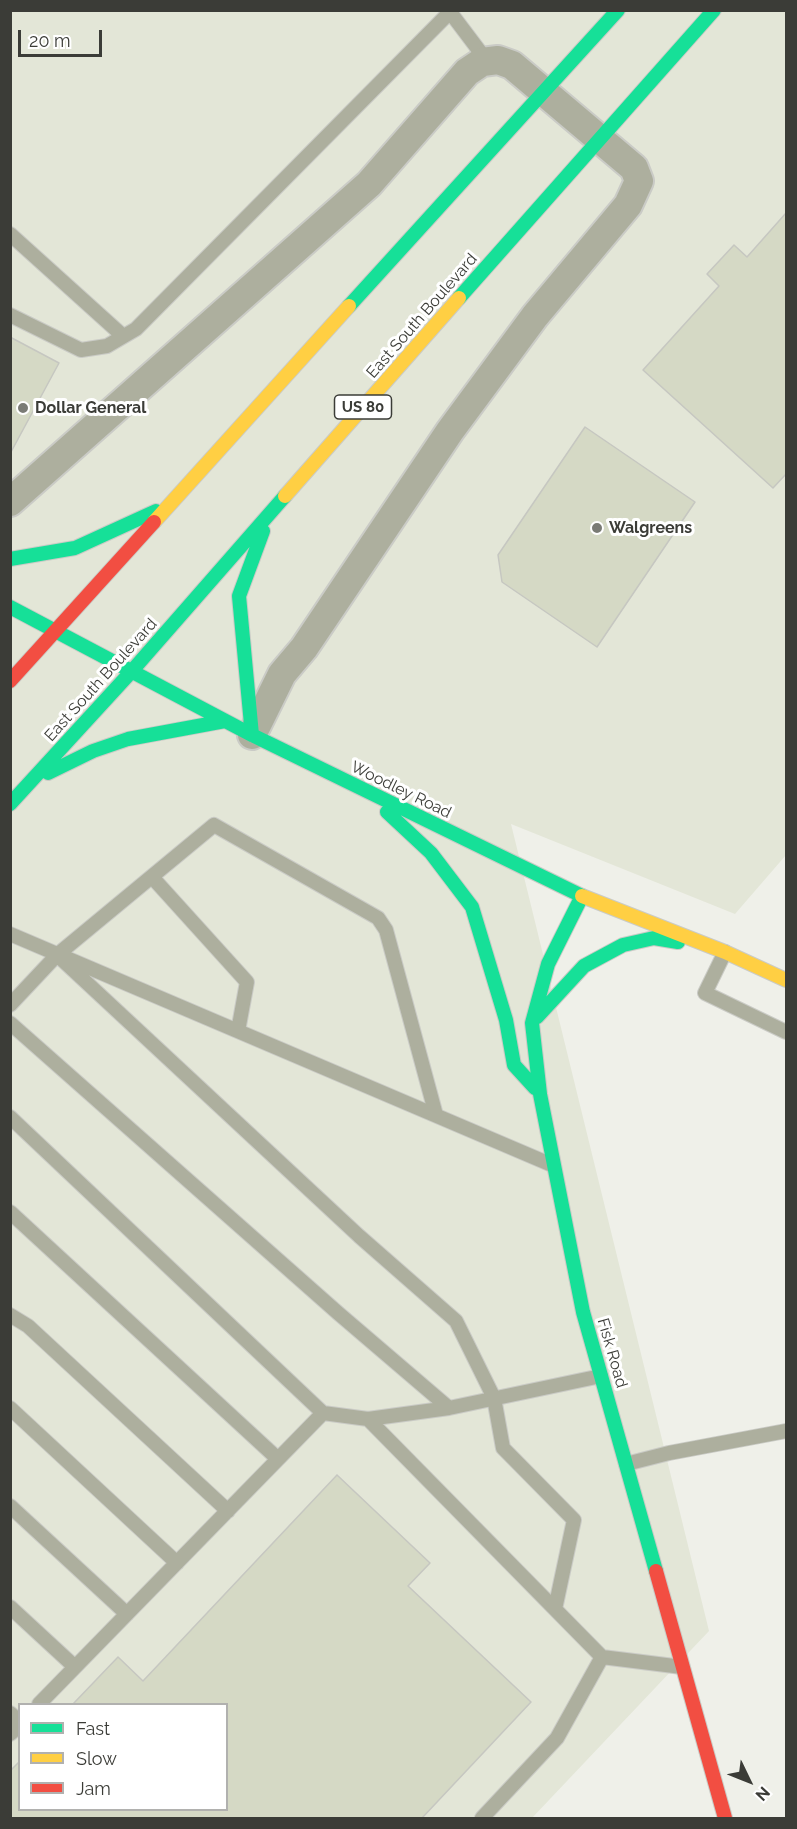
<!DOCTYPE html>
<html>
<head>
<meta charset="utf-8">
<style>
	body { margin:0 }
	#map { position:relative; width:797px; height:1829px; overflow:hidden; background:#eff0e9; font-family:Raleway,sans-serif }
	canvas { display:block }
	.frame { position:absolute; inset:0; border:12px solid #3b3c37; pointer-events:none }
	.legend { position:absolute; left:18px; top:1703px; width:210px; height:108px; box-sizing:border-box; background:#fff; border:2px solid #b1b1af; margin:0; padding:8px 10px; list-style:none; font-size:18px; color:#3b3c37 }
	.legend li { display:flex; align-items:center; gap:12px; height:30px }
	.legend b { width:30px; border:2px solid #b1b1af }
	.north { position:absolute; left:719px; top:1751px; width:60px; height:60px; -webkit-text-stroke:4px #fff; paint-order:stroke; rotate:133deg; font-size:16px; font-weight:700; line-height:24px; text-align:center; color:#3b3c37 }
	.north::after { content:''; display:block; margin:auto; width:21px; height:27px; background:#3b3c37; clip-path:polygon(50% 0,100% 100%,50% 72%,0 100%) }
	.scale { position:absolute; left:18px; top:30px; width:84px; height:27px; box-sizing:border-box; border:3px solid #3b3c37; border-top:0; padding-left:8px; font-size:18px; line-height:21px; white-space:nowrap; color:#3b3c37; -webkit-text-stroke:4px #fff; paint-order:stroke }
</style>
</head>
<body>
<div id="map">
<canvas width="797" height="1829"></canvas>
<div class="frame"></div>
<ul class="legend">
<li><b style="height:8px;background:#16e098"></b>Fast</li>
<li><b style="height:8px;background:#ffcf43"></b>Slow</li>
<li><b style="height:8px;background:#f24e42"></b>Jam</li>
</ul>
<div class="north">N</div>
<div class="scale">20 m</div>
</div>
<script>
const c = document.querySelector('canvas').getContext('2d');
c.lineJoin = 'round';
function paint(path, color) {
  c.fillStyle = color;
  c.fill(path, 'evenodd');
}
function poly(rows) {
  const path = new Path2D();
  for (const r of rows) {
    path.moveTo(r[0], r[1]);
    for (let i = 2; i < r.length; i += 2) path.lineTo(r[i], r[i + 1]);
  }
  return path;
}
function trace(path, color, width, dash) {
  c.strokeStyle = color;
  c.lineWidth = width;
  c.lineCap = dash ? 'butt' : 'round';
  c.setLineDash(dash || []);
  c.stroke(path);
}
function drawText(font, color, halo, rows, align = 'center') {
  c.font = font + ' Raleway,sans-serif';
  c.lineWidth = 6;
  c.setLineDash([]);
  c.textBaseline = 'middle';
  c.strokeStyle = halo;
  c.fillStyle = color;
  for (const [text, x, y, turn = 0] of rows) {
    c.save();
    c.translate(x, y);
    c.rotate((+turn || 0) * Math.PI / 180);
    c.textAlign = isNaN(turn) ? turn : align;
    if (halo) c.strokeText(text, 0, 0);
    c.fillText(text, 0, 0);
    c.restore();
  }
}
paint(poly([
	[11,11,786,11,786,855,735,914,511,824,709,1631,532,1818,11,1818],
	[20,1704,226,1704,226,1810,20,1810]
]), '#e3e6d7');
const building = poly([
	[786,213,786,474,773,488,643,370,719,286,707,274,734,245,747,257,786,213],
	[10,337,59,363,11,452,10,452,10,337],
	[585,427,695,502,597,647,502,582,498,555,585,427],
	[337,1475,430,1563,408,1586,531,1702,422,1818,10,1818,10,1771,20,1761,20,1810,226,1810,226,1704,73,1704,118,1657,143,1681,337,1475]
]);
paint(building, '#d5d9c5');
trace(building, '#c6c7c1', 1.5);
const lane = poly([
	[10,234,123,336],
	[10,315,81,350,107,346,136,329,450,12,487,61],
	[152,877,247,982,238,1031],
	[10,934,552,1165],
	[725,952,705,993,786,1032],
	[57,955,359,1236,456,1321,494,1398,503,1448,574,1520,555,1609],
	[10,1005,57,955,214,825,378,918,386,930,436,1115],
	[10,1023,338,1313,449,1408,601,1376],
	[10,1117,323,1413],
	[10,1212,278,1459],
	[10,1315,28,1326,228,1511],
	[10,1408,177,1563],
	[449,1408,368,1419,602,1657,682,1667],
	[626,1464,669,1453,786,1431],
	[10,1506,127,1614],
	[10,1607,75,1667],
	[39,1704,323,1413,368,1419],
	[10,1713,20,1722],
	[10,1734,20,1725],
	[482,1818,557,1738,602,1657]
]);
const street = poly([
	[10,502,369,184,467,72,482,62,498,60,512,65,634,168,639,181,628,205,535,316,450,431,304,648,282,674,252,735]
]);
const fast = poly([
	[459,298,714,10],
	[349,306,618,10],
	[10,559,75,548,156,511],
	[10,607,252,735,582,896],
	[252,735,239,596,263,531],
	[48,773,93,751,128,739,225,721],
	[10,804,131,672,285,496],
	[387,812,431,853,472,907,506,1020,514,1065,535,1088],
	[582,896,548,964,532,1023,540,1094,583,1312,656,1571],
	[537,1017,584,966,623,945,654,938,678,942]
]);
const slow = poly([
	[285,496,459,298],
	[154,522,349,306],
	[582,896,725,952,786,980]
]);
const jam = poly([
	[10,681,154,522],
	[656,1571,725,1818]
]);
trace(lane, '#cacbc6', 16);
trace(street, '#cacbc6', 32);
trace(fast, '#cacbc6', 16);
trace(slow, '#cacbc6', 16);
trace(jam, '#cacbc6', 16);
trace(lane, '#adaf9e', 14);
trace(street, '#adaf9e', 28);
trace(fast, '#16e098', 14);
trace(slow, '#ffcf43', 14);
trace(jam, '#f24e42', 14);
for (const [x, y, r, color] of [
	[23,408,6,"#7a7b75"],
	[597,528,6,"#7a7b75"]
]) {
  const dot = new Path2D();
  dot.arc(x, y, r, 0, 2 * Math.PI);
  c.fillStyle = color;
  c.fill(dot);
  trace(dot, '#fff', 2);
}
for (const [x, y, w] of [
	[363,407,57]
]) {
  const box = new Path2D();
  box.roundRect(x - w / 2, y - 12, w, 24, 4.5);
  c.fillStyle = '#fff';
  c.fill(box);
  trace(box, '#3b3c37', 1.5);
}
drawText('bold 15px', '#3b3c37', null, [
	["US 80",363,407]
]);
drawText('16px', '#3b3c37', '#fff', [
	["East South Boulevard",422,316,-49],
	["East South Boulevard",101,680,-48],
	["Woodley Road",401,790,26],
	["Fisk Road",612,1353,74]
]);
drawText('bold 16px', '#3b3c37', '#fff', [
	["Dollar General",35,408],
	["Walgreens",609,528]
], 'left');
</script>
</body>
</html>
